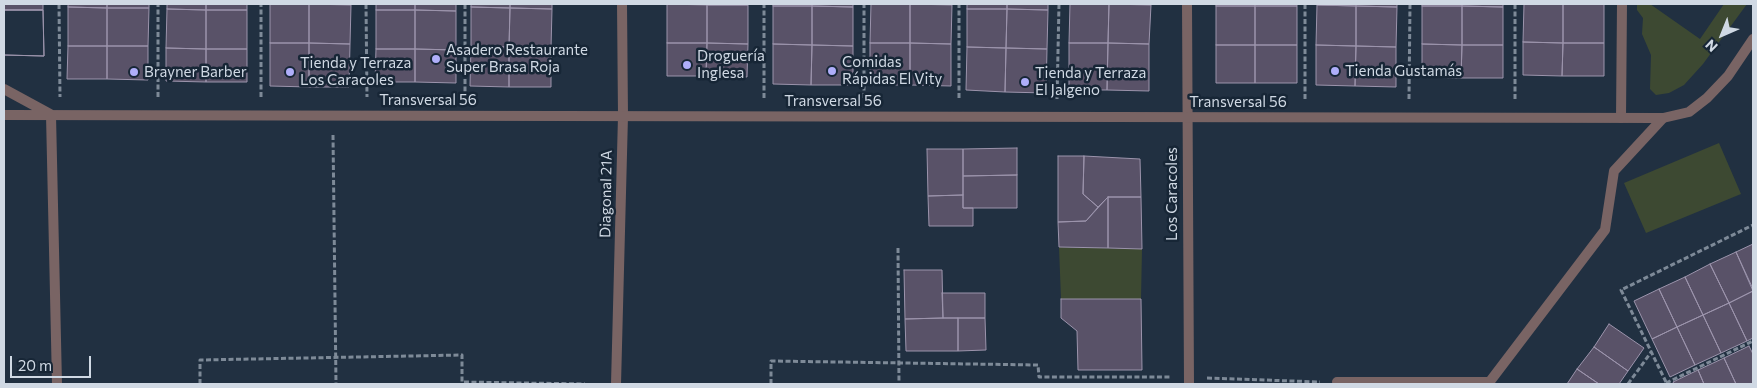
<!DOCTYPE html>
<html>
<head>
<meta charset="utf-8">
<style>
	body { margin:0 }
	#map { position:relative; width:1757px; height:388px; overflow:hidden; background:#213041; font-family:Commissioner,sans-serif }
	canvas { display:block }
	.frame { position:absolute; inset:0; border:5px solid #d0d9e4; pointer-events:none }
	.north { position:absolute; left:1697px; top:10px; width:50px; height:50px; -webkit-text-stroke:4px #172636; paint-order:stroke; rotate:224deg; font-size:14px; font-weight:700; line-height:20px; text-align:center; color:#d0d9e4 }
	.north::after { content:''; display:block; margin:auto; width:18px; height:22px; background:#d0d9e4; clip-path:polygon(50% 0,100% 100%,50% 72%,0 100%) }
	.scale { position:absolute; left:10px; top:356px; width:81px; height:22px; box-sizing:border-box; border:2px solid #d0d9e4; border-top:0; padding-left:6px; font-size:15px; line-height:18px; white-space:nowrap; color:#d0d9e4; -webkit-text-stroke:4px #172636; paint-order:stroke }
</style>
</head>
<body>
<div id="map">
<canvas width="1757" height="388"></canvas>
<div class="frame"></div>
<div class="north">N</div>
<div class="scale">20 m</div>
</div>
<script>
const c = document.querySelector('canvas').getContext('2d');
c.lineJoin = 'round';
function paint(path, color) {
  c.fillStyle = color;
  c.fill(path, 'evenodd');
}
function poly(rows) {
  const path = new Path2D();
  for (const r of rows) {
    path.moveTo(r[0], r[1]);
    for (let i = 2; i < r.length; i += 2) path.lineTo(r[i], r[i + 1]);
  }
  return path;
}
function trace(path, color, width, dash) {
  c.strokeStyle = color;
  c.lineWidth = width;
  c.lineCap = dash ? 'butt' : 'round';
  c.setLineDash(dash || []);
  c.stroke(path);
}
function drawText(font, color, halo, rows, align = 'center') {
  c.font = font + ' Commissioner,sans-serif';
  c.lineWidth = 5;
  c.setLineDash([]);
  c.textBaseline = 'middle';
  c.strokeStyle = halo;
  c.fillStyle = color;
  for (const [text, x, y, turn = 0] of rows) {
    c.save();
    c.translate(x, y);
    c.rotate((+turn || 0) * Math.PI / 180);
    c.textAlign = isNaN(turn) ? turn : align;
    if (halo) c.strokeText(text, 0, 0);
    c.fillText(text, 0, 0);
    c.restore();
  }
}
paint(poly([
	[1637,4,1650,4,1700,39,1724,4,1747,4,1703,64,1684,85,1669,93,1656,95,1650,89,1651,55,1642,34,1643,18,1637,10],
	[1719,143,1741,194,1646,233,1624,183],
	[1059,247,1142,249,1141,299,1061,299]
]), '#3d4932');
const building = poly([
	[4,4,43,4,43,10,4,10,4,4],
	[68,4,107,4,107,8,68,7,68,4],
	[107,4,149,4,149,8,107,8,107,4],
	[167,4,206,4,206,10,167,9,167,4],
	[206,4,247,4,247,10,206,10,206,4],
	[270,4,309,4,309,43,270,43,270,4],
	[309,4,351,5,350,44,309,43,309,4],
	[376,4,415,4,415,10,376,10,376,4],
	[415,4,456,4,456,11,415,10,415,4],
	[471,4,510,4,510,8,471,7,471,4],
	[510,4,552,4,552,9,510,8,510,4],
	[667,4,707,5,707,43,667,43,667,4],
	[707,4,748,4,748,5,707,5,707,4],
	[773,4,812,4,812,6,773,6,773,4],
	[812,4,853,4,853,7,812,6,812,4],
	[871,4,910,4,910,43,870,43,871,4],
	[910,4,952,5,951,44,910,43,910,4],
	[967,4,1007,4,1007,9,967,9,967,4],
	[1007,4,1048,4,1048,10,1007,9,1007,4],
	[1070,4,1109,4,1108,43,1069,43,1070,4],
	[1109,4,1151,5,1149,44,1108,43,1109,4],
	[1216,4,1255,4,1255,6,1216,6,1216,4],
	[1255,4,1297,4,1297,6,1255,6,1255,4],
	[1317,4,1356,4,1356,6,1317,5,1317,4],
	[1356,4,1397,4,1397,7,1356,6,1356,4],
	[1422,4,1462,4,1462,6,1422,6,1422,4],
	[1462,4,1503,4,1503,7,1462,6,1462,4],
	[1524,4,1563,4,1563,43,1523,42,1524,4],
	[1563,4,1604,4,1604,43,1563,43,1563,4],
	[707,5,748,5,748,44,707,43,707,5],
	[1317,5,1356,6,1356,46,1316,45,1317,5],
	[773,6,812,6,812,45,773,44,773,6],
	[812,6,853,7,853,46,812,45,812,6],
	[1216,6,1255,6,1255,45,1216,45,1216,6],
	[1255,6,1297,6,1297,45,1255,45,1255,6],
	[1356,6,1397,7,1396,47,1356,46,1356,6],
	[1422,6,1462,6,1462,45,1422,44,1422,6],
	[1462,6,1503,7,1503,45,1462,45,1462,6],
	[68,7,107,8,107,46,68,46,68,7],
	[471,7,510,8,509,47,471,46,471,7],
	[107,8,149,8,148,46,107,46,107,8],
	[510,8,552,9,551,48,509,47,510,8],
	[167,9,206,10,206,49,166,48,167,9],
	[967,9,1007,9,1006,48,967,47,967,9],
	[1007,9,1048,10,1047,49,1006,48,1007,9],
	[4,10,43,10,44,56,4,55,4,10],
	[4,10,43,10,44,56,4,55,4,10],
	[206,10,247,10,247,49,206,49,206,10],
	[376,10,415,10,415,49,376,49,376,10],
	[415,10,456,11,456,50,415,49,415,10],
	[1523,42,1563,43,1562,76,1523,75,1523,42],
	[270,43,309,43,309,87,270,86,270,43],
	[309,43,350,44,349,87,309,87,309,43],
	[667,43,707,43,706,76,667,76,667,43],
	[707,43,748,44,747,77,706,76,707,43],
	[870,43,910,43,910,85,870,85,870,43],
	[910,43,951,44,951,86,910,85,910,43],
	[1069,43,1108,43,1107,90,1069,90,1069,43],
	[1108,43,1149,44,1149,91,1107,90,1108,43],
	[1563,43,1604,43,1604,76,1562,76,1563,43],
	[773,44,812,45,811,85,773,84,773,44],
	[1422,44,1462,45,1461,78,1422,77,1422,44],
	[812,45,853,46,853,85,811,85,812,45],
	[1216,45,1255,45,1255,83,1216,83,1216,45],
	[1255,45,1297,45,1297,83,1255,83,1255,45],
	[1316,45,1356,46,1355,86,1316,85,1316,45],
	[1462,45,1503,45,1503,78,1461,78,1462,45],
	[68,46,107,46,107,79,67,79,68,46],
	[107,46,148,46,148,80,107,79,107,46],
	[471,46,509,47,509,87,470,86,471,46],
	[1356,46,1396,47,1396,87,1355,86,1356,46],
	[509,47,551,48,551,87,509,87,509,47],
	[967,47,1006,48,1005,92,966,90,967,47],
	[166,48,206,49,206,82,166,81,166,48],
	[1006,48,1047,49,1046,93,1005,92,1006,48],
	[206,49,247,49,247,82,206,82,206,49],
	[376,49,415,49,415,82,375,82,376,49],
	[415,49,456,50,456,83,415,82,415,49],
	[1017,148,1017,175,963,176,963,149,1017,148],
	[927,149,963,149,963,195,928,196,927,149],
	[1058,156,1084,156,1083,194,1098,207,1086,221,1058,222,1058,156],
	[1084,156,1140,159,1141,197,1108,197,1098,207,1083,194,1084,156],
	[1017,175,1017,208,963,208,963,176,1017,175],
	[963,195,963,208,973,208,973,226,929,226,928,196,963,195],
	[1108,197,1141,197,1142,249,1108,248,1108,197],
	[1108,197,1108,248,1059,247,1058,222,1086,221,1108,197],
	[1753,244,1753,289,1736,252,1753,244],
	[1736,252,1753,291,1729,303,1710,264,1736,252],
	[1710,264,1729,303,1703,315,1685,277,1710,264],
	[904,270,942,270,943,318,905,319,904,270],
	[1685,277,1703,315,1677,327,1659,289,1685,277],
	[1659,289,1677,327,1652,339,1634,301,1659,289],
	[1753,291,1753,338,1747,341,1729,303,1753,291],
	[942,293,985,293,985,318,943,318,942,293],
	[1061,299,1141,299,1142,370,1078,370,1077,331,1061,318,1061,299],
	[1729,303,1747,341,1721,353,1703,315,1729,303],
	[1703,315,1721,353,1695,365,1677,327,1703,315],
	[943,318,958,318,958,351,906,351,905,319,943,318],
	[958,318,985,318,986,350,958,351,958,318],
	[1609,324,1644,348,1628,371,1594,347,1609,324],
	[1677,327,1695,365,1670,377,1652,339,1677,327],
	[1749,346,1753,354,1753,384,1736,384,1724,358,1749,346],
	[1594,347,1628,371,1619,384,1599,384,1577,369,1594,347],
	[1724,358,1736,384,1704,384,1698,370,1724,358],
	[1577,369,1599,384,1567,384,1577,369],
	[1698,370,1704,384,1674,384,1673,382,1698,370]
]);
paint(building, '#595268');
trace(building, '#9c94ac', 1);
trace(poly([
	[59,4,60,97],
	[366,4,367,97],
	[465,4,465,97],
	[1515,4,1515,99],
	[158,97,158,4],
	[261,97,261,4],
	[764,98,764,4],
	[864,98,864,4],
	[959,98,959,4],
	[1057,99,1059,4],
	[1305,99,1305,4],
	[1409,99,1410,4],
	[333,135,336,384],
	[898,248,899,384],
	[1207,378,1320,382],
	[1666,382,1621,290,1753,225],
	[1666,383,1753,341],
	[200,384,200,360,462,355,462,382,585,384],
	[771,384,771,361,1038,365,1039,377,1170,377],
	[1628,384,1652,351]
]), '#7e8a98', 3, [5, 2.5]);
trace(poly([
	[1337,382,1490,382],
	[1488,384,1605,230,1614,171,1663,118]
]), '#796464', 10);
trace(poly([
	[1187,4,1189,384],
	[51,115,57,384],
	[1621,118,1622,4],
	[616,384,623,116,622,4]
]), '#796464', 10);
trace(poly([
	[4,89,50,114],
	[4,115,1663,118,1689,112,1707,98,1728,76,1753,39]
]), '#796464', 10);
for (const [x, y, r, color] of [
	[436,59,5,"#afaefa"],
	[687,65,5,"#afaefa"],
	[832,71,5,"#afaefa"],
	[1335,71,5,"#afaefa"],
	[134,72,5,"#afaefa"],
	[290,72,5,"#afaefa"],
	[1025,82,5,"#afaefa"]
]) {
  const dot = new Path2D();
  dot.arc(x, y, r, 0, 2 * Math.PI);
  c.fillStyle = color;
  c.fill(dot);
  trace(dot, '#172636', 2);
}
drawText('15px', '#d0d9e4', '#172636', [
	["Asadero Restaurante",446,50],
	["Super Brasa Roja",446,67],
	["Droguería",697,56],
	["Inglesa",697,73],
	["Comidas",842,62],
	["Rápidas El Vity",842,79],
	["Tienda y Terraza",300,63],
	["Los Caracoles",300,80],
	["Tienda Gustamás",1345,71],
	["Brayner Barber",144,72],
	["Tienda y Terraza",1035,73],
	["El Jalgeno",1035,90]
], 'left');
drawText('15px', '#d0d9e4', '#172636', [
	["Transversal 56",428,100],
	["Transversal 56",833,101],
	["Transversal 56",1238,102],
	["Diagonal 21A",606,194,-89],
	["Los Caracoles",1172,194,-90]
]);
</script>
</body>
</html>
